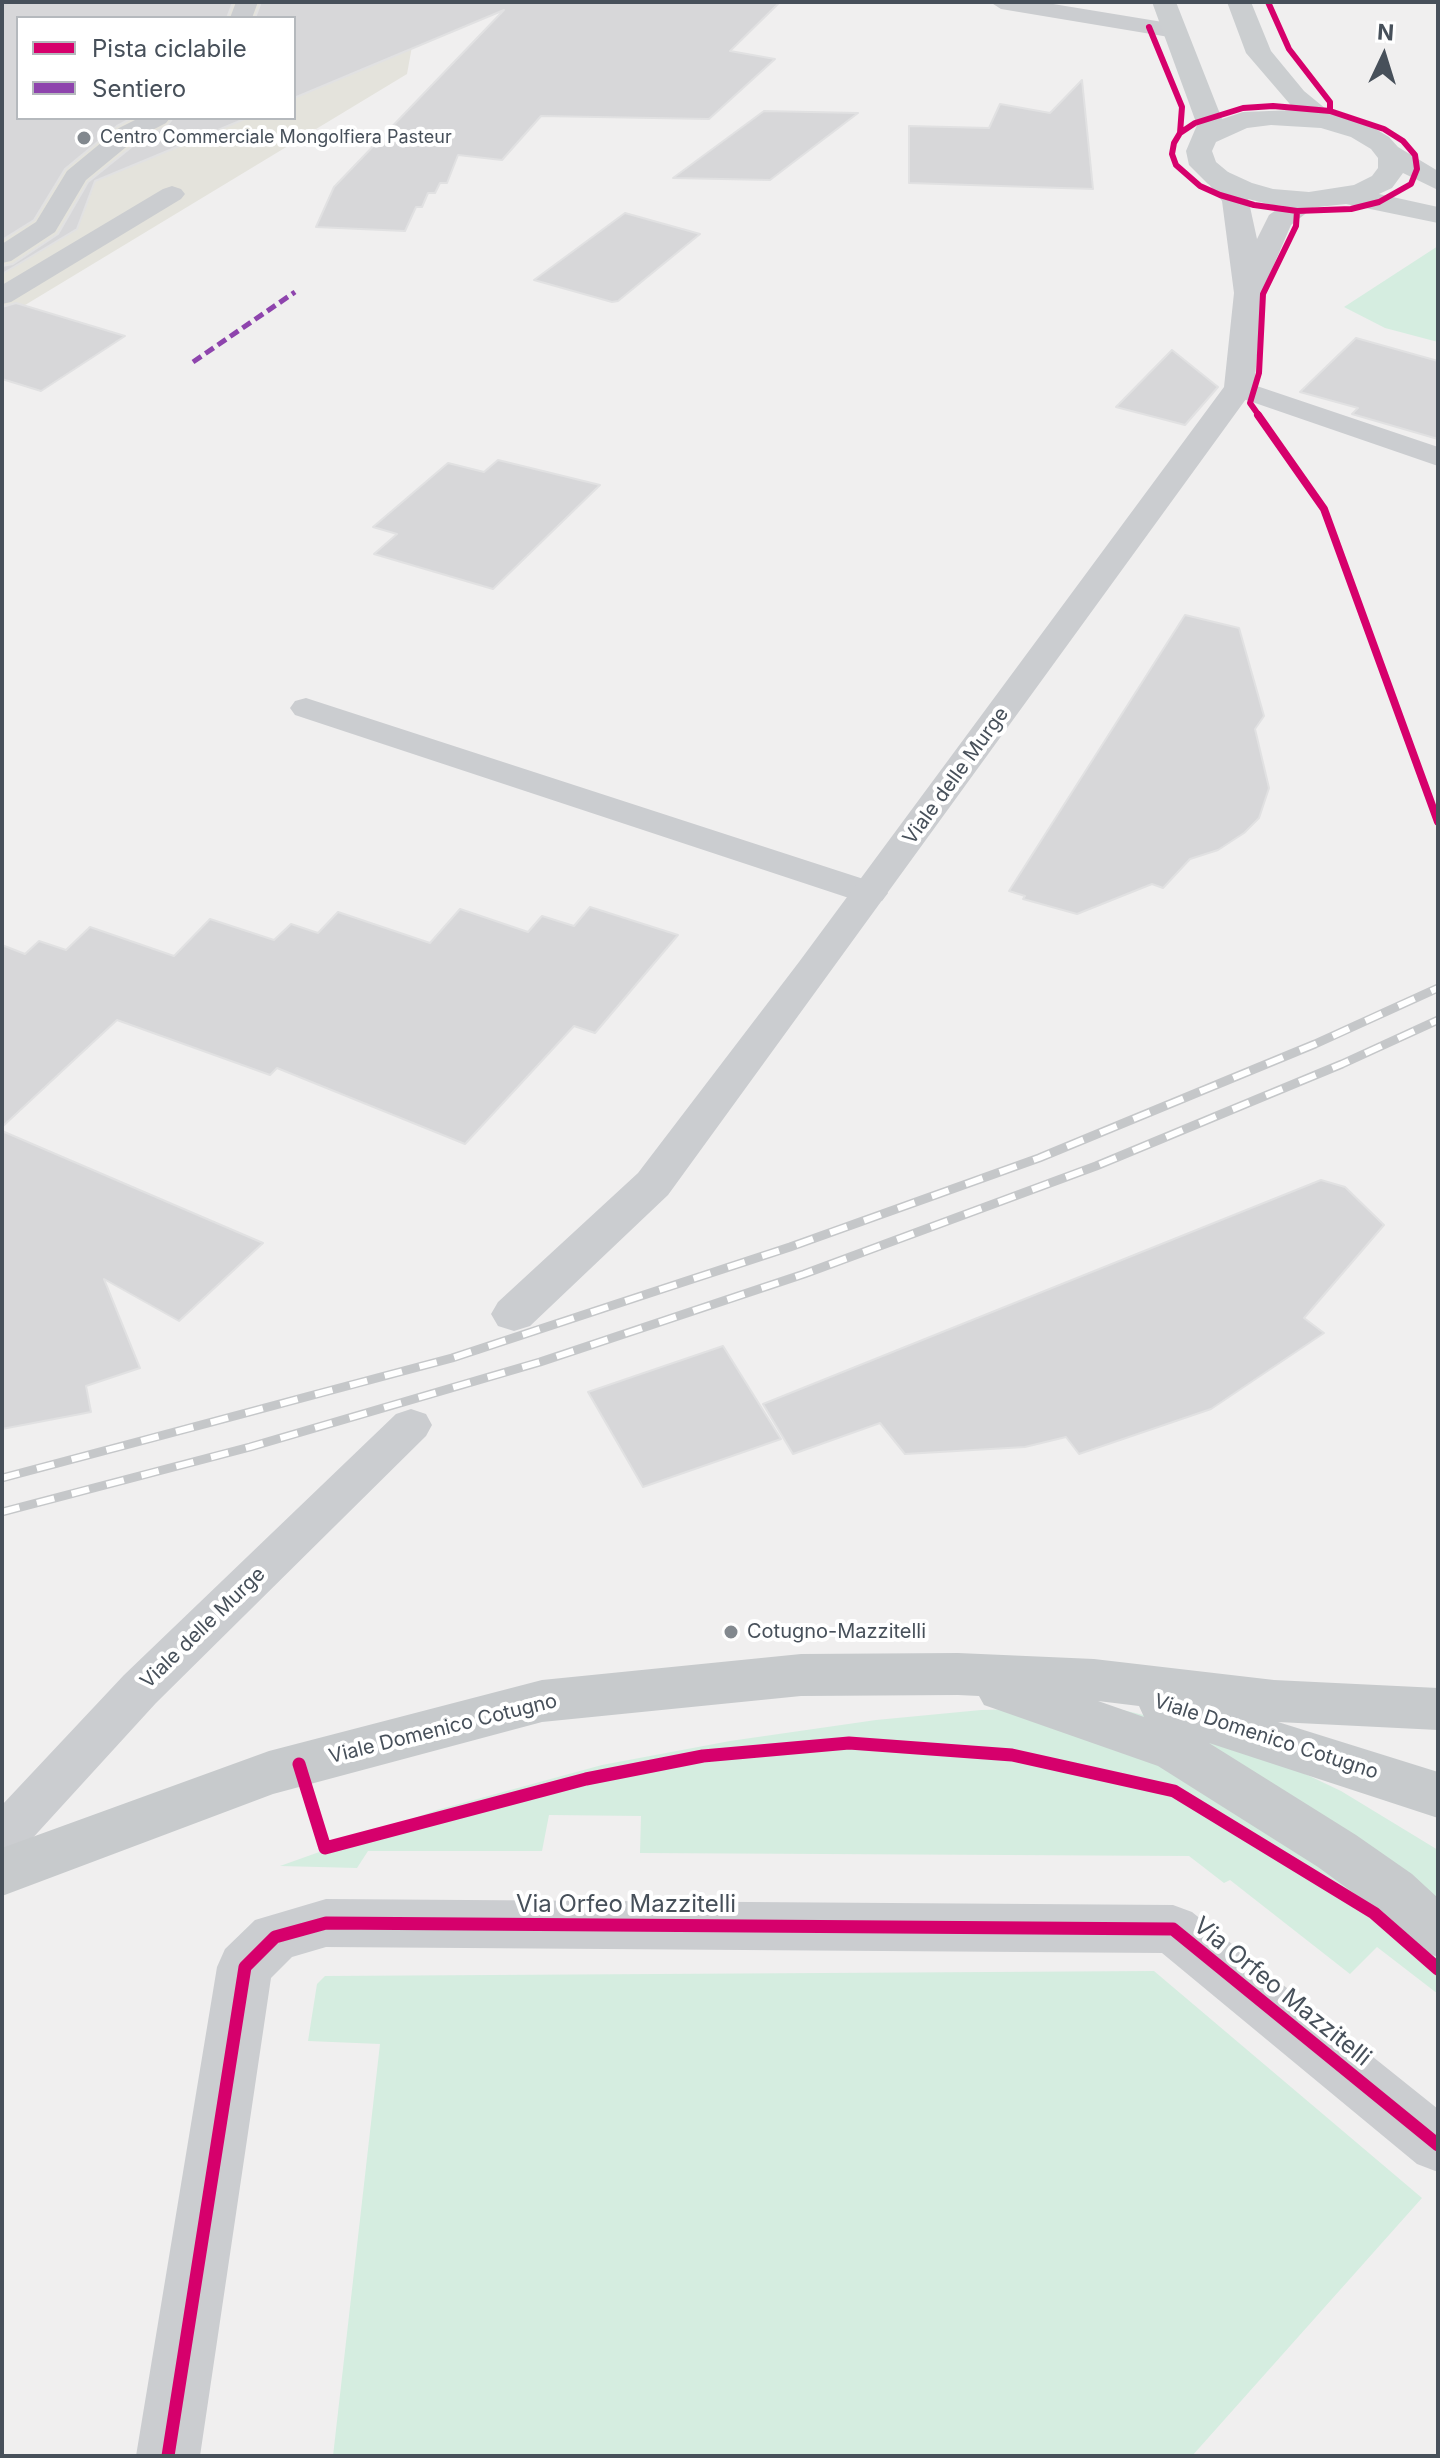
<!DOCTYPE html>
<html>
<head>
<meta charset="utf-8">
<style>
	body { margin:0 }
	#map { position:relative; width:1440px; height:2458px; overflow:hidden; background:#f0efef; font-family:Inter,sans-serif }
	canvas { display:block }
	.frame { position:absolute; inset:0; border:4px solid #47505a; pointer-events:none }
	.legend { position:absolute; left:16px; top:16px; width:280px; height:104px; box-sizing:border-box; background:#fff; border:2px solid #b5b9bd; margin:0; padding:10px 14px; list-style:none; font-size:24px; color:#47505a }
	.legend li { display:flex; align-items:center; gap:16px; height:40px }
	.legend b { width:40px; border:2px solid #b5b9bd }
	.north { position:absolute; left:1344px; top:16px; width:80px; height:80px; -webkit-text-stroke:6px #fff; paint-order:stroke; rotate:4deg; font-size:22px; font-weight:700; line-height:32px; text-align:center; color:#47505a }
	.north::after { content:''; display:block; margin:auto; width:28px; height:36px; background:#47505a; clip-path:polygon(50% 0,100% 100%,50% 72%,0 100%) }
</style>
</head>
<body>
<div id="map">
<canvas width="1440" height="2458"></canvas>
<div class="frame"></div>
<ul class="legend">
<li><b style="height:10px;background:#d6006c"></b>Pista ciclabile</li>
<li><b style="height:10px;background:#8e44ad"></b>Sentiero</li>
</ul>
<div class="north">N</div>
</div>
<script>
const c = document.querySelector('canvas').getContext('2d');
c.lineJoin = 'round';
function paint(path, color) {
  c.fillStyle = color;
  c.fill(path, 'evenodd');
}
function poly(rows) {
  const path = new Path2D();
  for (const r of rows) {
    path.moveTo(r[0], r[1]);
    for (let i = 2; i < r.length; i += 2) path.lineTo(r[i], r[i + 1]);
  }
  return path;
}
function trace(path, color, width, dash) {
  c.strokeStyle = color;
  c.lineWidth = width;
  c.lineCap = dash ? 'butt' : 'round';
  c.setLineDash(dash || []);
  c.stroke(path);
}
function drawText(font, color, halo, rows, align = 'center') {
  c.font = font + ' Inter,sans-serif';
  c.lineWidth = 8;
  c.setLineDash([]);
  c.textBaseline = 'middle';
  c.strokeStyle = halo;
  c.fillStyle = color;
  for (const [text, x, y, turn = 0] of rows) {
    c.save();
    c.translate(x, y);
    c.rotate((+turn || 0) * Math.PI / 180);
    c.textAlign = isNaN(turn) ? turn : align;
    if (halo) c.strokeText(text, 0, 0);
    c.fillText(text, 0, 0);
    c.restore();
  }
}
paint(poly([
	[2,2,420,2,407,74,2,319],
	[18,18,294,18,294,118,18,118]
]), '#e4e3dc');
paint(poly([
	[1438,246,1438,342,1385,328,1344,307],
	[1088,1707,1123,1710,1192,1727,1259,1752,1341,1791,1438,1850,1438,1994,1377,1947,1350,1974,1230,1880,1224,1883,1189,1856,640,1853,641,1816,549,1815,542,1851,368,1851,357,1868,280,1866,437,1810,602,1765,730,1741,876,1720,981,1710],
	[1154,1971,1422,2198,1192,2456,333,2456,380,2044,308,2041,317,1984,325,1976]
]), '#d5ede0');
const building = poly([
	[2,2,233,2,227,18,18,18,18,118,132,118,117,126,65,169,34,220,2,240,2,2],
	[261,2,780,2,730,51,775,59,709,119,541,116,502,160,458,155,447,183,440,183,435,193,428,193,422,207,416,207,405,231,316,227,334,187,504,10,294,98,294,18,255,18,261,2],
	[1082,80,1093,189,909,183,909,126,989,128,1000,104,1050,113,1082,80],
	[764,111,858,113,770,180,673,178,764,111],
	[173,118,247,118,95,181,77,229,2,274,2,266,13,264,58,234,88,182,139,141,167,126,173,118],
	[625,213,700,234,618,301,612,302,534,280,625,213],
	[16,303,125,336,41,391,2,379,2,307,16,303],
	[1356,338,1438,361,1438,439,1352,414,1358,408,1300,392,1356,338],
	[1172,350,1218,387,1185,425,1116,407,1172,350],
	[498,460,600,485,493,589,374,554,397,534,373,527,448,463,484,472,498,460],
	[1185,615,1239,628,1264,716,1255,729,1269,788,1259,818,1244,833,1218,850,1190,859,1163,888,1152,884,1077,914,1023,899,1025,896,1009,891,1185,615],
	[590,907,678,935,595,1033,574,1026,465,1144,277,1068,270,1075,117,1020,2,1127,2,945,25,954,39,941,66,950,90,927,174,956,210,919,274,940,291,924,318,933,338,912,430,943,460,909,528,932,542,916,574,926,590,907],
	[2,1131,263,1243,179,1321,104,1279,140,1368,86,1386,91,1412,2,1429,2,1131],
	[1321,1180,1345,1187,1384,1225,1304,1318,1324,1333,1211,1409,1079,1454,1066,1437,1025,1447,905,1454,880,1423,793,1454,763,1404,1321,1180],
	[723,1346,781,1439,643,1487,588,1392,723,1346]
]);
paint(building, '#d7d7d9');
trace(building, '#e1e1e2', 2);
paint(poly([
	[236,2,258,2,252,18,230,18,236,2],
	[990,2,1041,2,1175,24,1183,26,1186,31,1183,36,1175,38,1001,9,990,2],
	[139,118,170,118,166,123,137,138,86,180,55,232,11,261,2,263,2,244,36,222,67,171,119,128,139,118],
	[172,186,181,189,185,194,181,199,11,302,2,304,2,285,163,189,172,186],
	[1239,380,1438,447,1438,466,1229,394,1225,388,1229,382,1239,380],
	[306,698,882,885,888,893,882,901,870,904,858,901,295,715,290,708,295,701,306,698],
	[411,1409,426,1414,432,1425,426,1436,156,1703,19,1853,2,1859,2,1805,124,1675,396,1414,411,1409]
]), '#cbcdd0');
paint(poly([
	[1218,170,1228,172,1247,193,1257,239,1269,215,1299,194,1309,192,1319,194,1323,200,1291,225,1263,290,1254,388,668,1195,530,1326,514,1331,498,1326,491,1314,498,1302,638,1173,799,962,1224,387,1234,293,1222,201,1204,178,1208,172,1218,170],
	[326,1899,1173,1905,1192,1912,1438,2109,1438,2172,1417,2164,1162,1953,326,1947,292,1957,271,1978,200,2456,136,2456,217,1967,225,1949,255,1920,326,1899]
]), '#cbcdd0');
paint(poly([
	[1152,2,1176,2,1222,119,1243,112,1295,110,1246,53,1227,2,1251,2,1271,51,1304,91,1332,114,1369,125,1389,137,1398,147,1438,171,1438,190,1403,173,1392,188,1379,194,1438,207,1438,223,1346,204,1309,208,1272,205,1232,195,1208,184,1189,165,1186,151,1197,125,1152,2],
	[1271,125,1321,128,1351,137,1371,149,1378,158,1378,168,1372,176,1354,185,1309,192,1273,189,1252,183,1228,172,1216,162,1212,151,1216,142,1247,128,1271,125]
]), '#cbced0');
paint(poly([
	[958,1653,1094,1659,1274,1680,1438,1688,1438,1730,1278,1722,1438,1772,1438,1818,1209,1743,1356,1835,1412,1874,1438,1898,1438,1957,1419,1950,1374,1908,1318,1867,1158,1766,984,1705,979,1696,958,1695,801,1696,542,1722,273,1794,2,1896,2,1848,269,1751,542,1680,801,1654,958,1653],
	[1098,1701,1139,1706,1144,1717,1098,1701]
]), '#c7cacc');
const rail = poly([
	[2,1478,452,1358,790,1247,1039,1158,1315,1044,1438,988],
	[2,1512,250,1447,540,1362,804,1274,1096,1166,1342,1064,1438,1020]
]);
trace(rail, '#c5c7c9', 9);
trace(rail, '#fff', 6, [18]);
trace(poly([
	[193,362,295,292]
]), '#8e44ad', 5, [10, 5]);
trace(poly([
	[1268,2,1289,49,1330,102,1330,111],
	[1149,27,1182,107,1180,133],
	[1273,106,1330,111,1384,129,1403,141,1415,155,1417,169,1411,184,1379,202,1351,209,1297,211,1254,205,1220,195,1200,186,1176,165,1172,154,1174,143,1180,133,1195,123,1243,108,1273,106],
	[1260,417,1250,403,1259,373,1263,294,1296,226,1297,211]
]), '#d6006c', 6);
trace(poly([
	[1258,415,1324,509,1438,822]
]), '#d6006c', 8);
trace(poly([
	[299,1764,325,1848,586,1779,703,1756,849,1743,1012,1755,1174,1791,1374,1913,1438,1969],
	[168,2456,245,1967,275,1937,326,1923,1173,1929,1438,2145]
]), '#d6006c', 13);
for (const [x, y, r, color] of [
	[84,138,8,"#82888e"],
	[731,1632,8,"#82888e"]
]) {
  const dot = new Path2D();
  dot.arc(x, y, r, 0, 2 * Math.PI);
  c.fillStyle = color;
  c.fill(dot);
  trace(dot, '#fff', 3);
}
drawText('18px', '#47505a', '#fff', [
	["Centro Commerciale Mongolfiera Pasteur",100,138]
], 'left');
drawText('20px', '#47505a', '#fff', [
	["Viale delle Murge",956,776,-54],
	["Viale delle Murge",203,1628,-44],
	["Viale Domenico Cotugno",443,1729,-14],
	["Viale Domenico Cotugno",1266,1737,18]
]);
drawText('20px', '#47505a', '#fff', [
	["Cotugno-Mazzitelli",747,1632]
], 'left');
drawText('24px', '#47505a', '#fff', [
	["Via Orfeo Mazzitelli",626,1905],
	["Via Orfeo Mazzitelli",1282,1992,39]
]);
</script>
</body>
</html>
